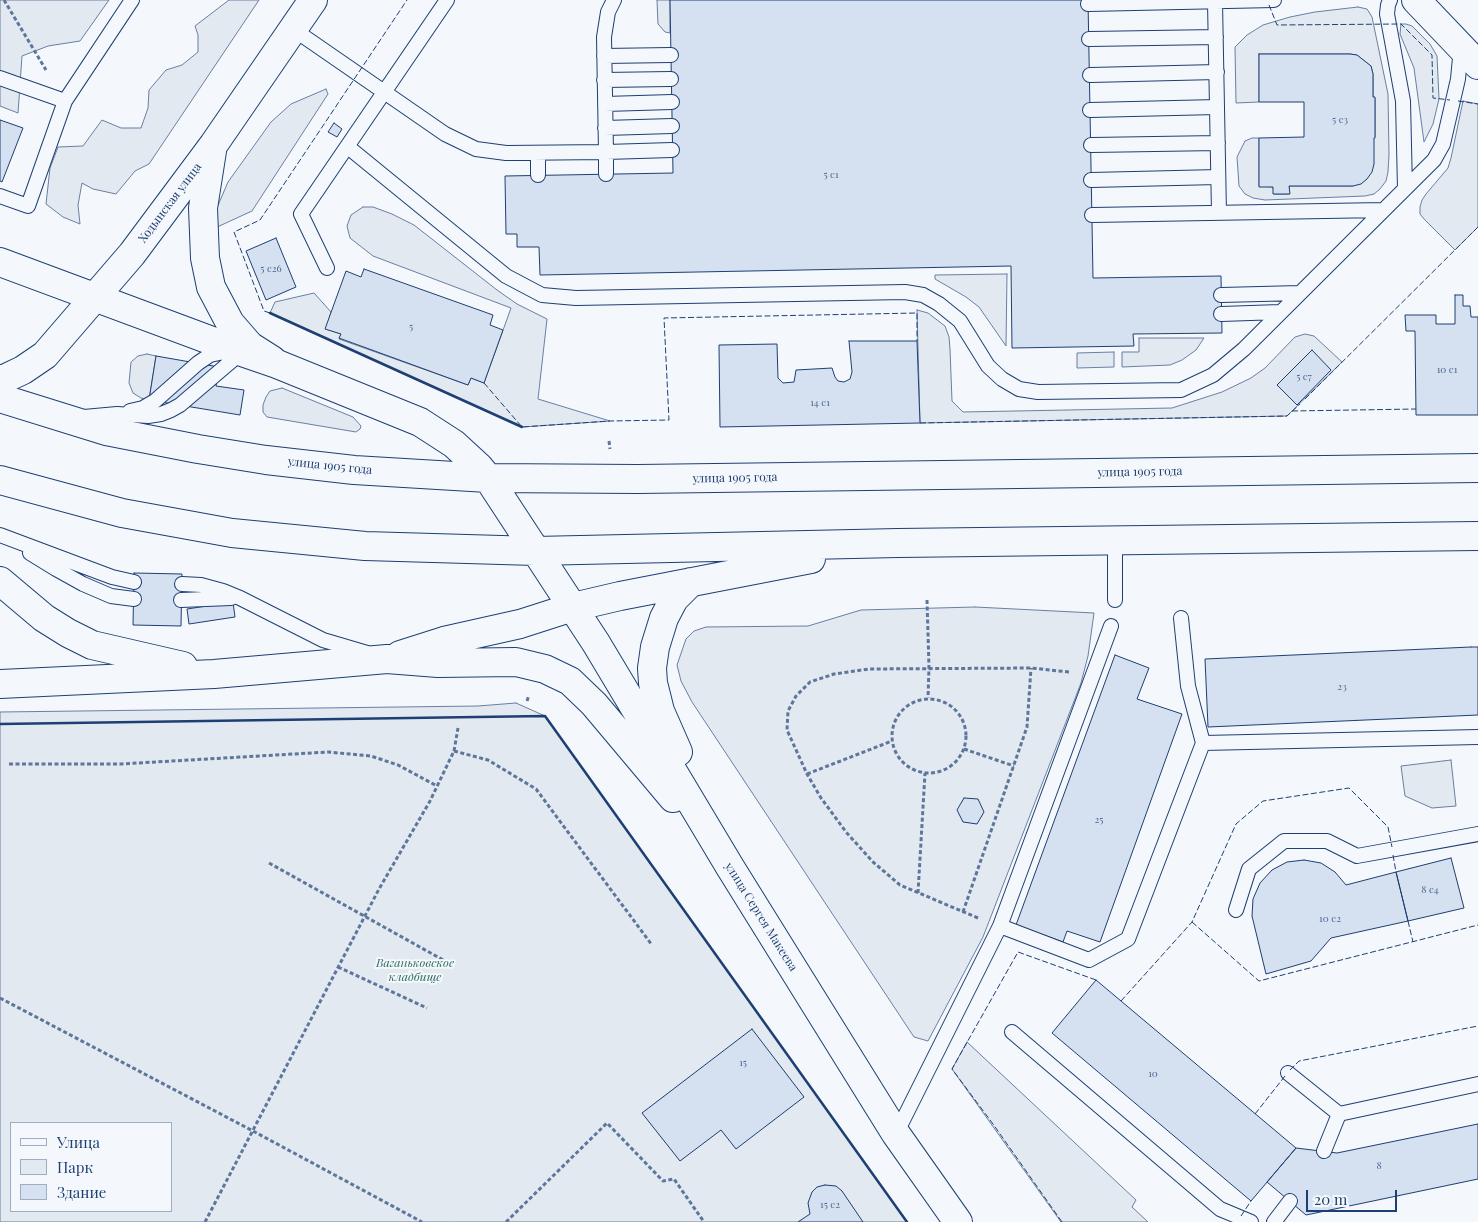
<!DOCTYPE html>
<html>
<head>
<meta charset="utf-8">
<style>
	body { margin:0 }
	#map { position:relative; width:1478px; height:1222px; overflow:hidden; background:#f4f7fb; font-family:"Playfair Display",serif }
	canvas { display:block }
	.legend { position:absolute; left:10px; top:1122px; width:162px; height:90px; box-sizing:border-box; background:#f4f7fb; border:1px solid #9eadc5; margin:0; padding:6px 9px; list-style:none; font-size:15px; color:#1d3f73 }
	.legend li { display:flex; align-items:center; gap:10px; height:25px }
	.legend b { width:25px; border:1px solid #9eadc5 }
	.scale { position:absolute; left:1306px; top:1190px; width:91px; height:22px; box-sizing:border-box; border:2px solid #1d3f73; border-top:0; padding-left:6px; font-size:15px; line-height:18px; white-space:nowrap; color:#1d3f73; -webkit-text-stroke:4px #f4f7fb; paint-order:stroke }
</style>
</head>
<body>
<div id="map">
<canvas width="1478" height="1222"></canvas>
<ul class="legend">
<li><b style="height:6px;background:#f4f7fb"></b>Улица</li>
<li><b style="height:14px;background:#e3e9f0"></b>Парк</li>
<li><b style="height:14px;background:#d5e0f0"></b>Здание</li>
</ul>
<div class="scale">20 m</div>
</div>
<script>
const c = document.querySelector('canvas').getContext('2d');
c.lineJoin = 'round';
function paint(path, color) {
  c.fillStyle = color;
  c.fill(path, 'evenodd');
}
function poly(rows) {
  const path = new Path2D();
  for (const r of rows) {
    if (r.length === 3) {
      path.moveTo(r[0] + r[2], r[1]);
      path.arc(r[0], r[1], r[2], 0, 2 * Math.PI);
      continue;
    }
    path.moveTo(r[0], r[1]);
    for (let i = 2; i < r.length; i += 2) path.lineTo(r[i], r[i + 1]);
  }
  return path;
}
function trace(path, color, width, dash) {
  c.strokeStyle = color;
  c.lineWidth = width;
  c.lineCap = dash ? 'butt' : 'round';
  c.setLineDash(dash || []);
  c.stroke(path);
}
function drawText(font, color, halo, rows, align = 'center') {
  c.font = font + ' "Playfair Display",serif';
  c.lineWidth = 4;
  c.setLineDash([]);
  c.textBaseline = 'middle';
  c.strokeStyle = halo;
  c.fillStyle = color;
  for (const [text, x, y, turn = 0] of rows) {
    c.save();
    c.translate(x, y);
    c.rotate((+turn || 0) * Math.PI / 180);
    c.textAlign = isNaN(turn) ? turn : align;
    if (halo) c.strokeText(text, 0, 0);
    c.fillText(text, 0, 0);
    c.restore();
  }
}
const green = poly([
	[0,0,109,0,80,41,48,46,22,56,18,113,0,106,0,0],
	[229,0,259,0,149,164,135,171,116,194,93,189,82,183,78,205,80,224,63,217,46,204,50,168,58,147,83,146,102,120,121,128,141,128,148,108,149,90,166,70,182,65,198,52,198,35,195,26,229,0],
	[657,0,670,0,670,33,665,32,658,24,657,0],
	[1358,7,1367,9,1372,17,1388,94,1389,155,1388,172,1386,181,1380,189,1374,194,1365,196,1265,200,1253,198,1245,194,1239,186,1237,157,1245,141,1252,138,1259,138,1259,186,1273,187,1274,194,1289,194,1289,186,1353,186,1374,138,1375,137,1375,98,1373,97,1373,74,1371,66,1357,55,1350,54,1259,54,1259,102,1236,103,1235,47,1247,35,1263,25,1290,17,1315,12,1358,7],
	[1401,24,1406,24,1412,26,1430,44,1437,56,1439,99,1433,124,1424,142,1414,68,1400,34,1401,24],
	[326,89,328,94,252,211,215,228,216,210,228,182,271,122,291,104,326,89],
	[1463,101,1478,104,1478,227,1455,250,1424,219,1420,214,1420,207,1422,200,1426,194,1448,168,1451,158,1463,101],
	[363,207,373,207,392,214,414,225,497,290,517,304,547,319,538,399,610,421,522,427,270,313,275,302,314,293,331,312,326,329,341,334,339,339,468,385,471,378,484,383,511,308,373,256,350,238,347,226,351,215,363,207],
	[1007,274,1006,346,979,307,966,297,935,279,935,275,1007,274],
	[917,310,928,313,945,326,949,337,950,349,952,401,963,412,1172,408,1222,392,1251,378,1265,368,1295,337,1305,334,1314,336,1342,362,1287,416,920,423,917,310],
	[1139,338,1204,338,1196,350,1182,360,1170,365,1122,367,1122,352,1139,352,1139,338],
	[1114,352,1114,367,1077,368,1077,353,1114,352],
	[147,354,156,356,149,400,141,398,133,393,129,383,131,362,138,356,147,354],
	[282,388,353,417,361,426,360,429,356,432,267,417,263,412,263,405,266,397,270,391,282,388],
	[975,607,1094,613,1088,656,1081,683,983,937,928,1041,914,1037,692,702,681,681,677,665,686,639,694,631,706,627,808,626,861,610,975,607],
	[516,703,545,716,907,1222,0,1222,0,712,478,706,516,703],
	[11,1123,171,1123,171,1211,11,1211,11,1123],
	[1451,760,1456,806,1432,808,1405,796,1401,766,1451,760],
	[967,1042,1136,1200,1132,1207,1148,1222,1061,1222,952,1069,967,1042]
]);
paint(green, '#e3e9f0');
trace(green, '#687fa3', 1);
const building = poly([
	[670,0,1088,0,1093,278,1221,276,1222,333,1133,334,1134,346,1012,348,1011,266,540,275,539,247,517,247,517,234,506,234,505,176,673,173,670,0],
	[1259,54,1350,54,1357,55,1371,66,1373,74,1373,97,1375,97,1375,138,1374,138,1374,164,1372,172,1367,179,1361,184,1353,186,1289,186,1290,194,1273,194,1273,187,1259,187,1259,138,1304,137,1304,102,1259,102,1259,54],
	[0,120,23,128,2,182,0,181,0,120],
	[334,123,342,129,337,137,328,132,334,123],
	[276,238,296,287,266,300,246,251,276,238],
	[364,269,493,315,490,325,503,330,484,383,471,378,468,385,339,338,341,334,325,329,346,271,361,277,364,269],
	[1455,295,1463,295,1463,306,1470,306,1471,317,1478,317,1478,415,1416,415,1415,331,1406,331,1405,315,1436,315,1436,324,1455,324,1455,295],
	[849,341,917,341,920,423,720,427,719,345,777,344,778,378,783,383,794,382,796,370,832,368,835,377,838,381,844,382,850,379,852,372,849,341],
	[1312,350,1331,370,1297,405,1277,385,1312,350],
	[156,356,219,367,216,386,244,390,240,415,149,400,156,356],
	[134,573,182,574,181,626,133,625,134,573],
	[233,602,235,617,189,624,187,609,233,602],
	[1471,647,1478,647,1478,715,1208,727,1205,659,1471,647],
	[1115,655,1149,668,1137,699,1182,714,1100,942,1067,931,1063,942,1016,925,1115,655],
	[964,798,978,799,984,812,977,824,963,822,957,810,964,798],
	[1451,858,1464,908,1408,921,1396,872,1451,858],
	[1304,860,1321,863,1335,872,1346,885,1396,872,1408,921,1331,938,1311,961,1266,974,1252,916,1253,899,1260,883,1272,870,1287,862,1304,860],
	[1096,980,1296,1148,1251,1201,1052,1033,1096,980],
	[752,1029,804,1097,736,1149,721,1130,680,1161,642,1113,752,1029],
	[1478,1124,1478,1179,1306,1215,1267,1182,1296,1148,1337,1153,1478,1124],
	[825,1185,836,1186,842,1191,863,1222,798,1222,810,1214,808,1203,812,1192,817,1187,825,1185]
]);
paint(building, '#d5e0f0');
trace(building, '#1d3f73', 1);
const service = poly([
	[1390,0,1388,5,1387,14,1403,101,1405,189],
	[1215,2,1219,213],
	[1088,4,1274,0],
	[293,29,445,134,476,149,506,153,606,152,604,37,608,12,614,0],
	[1089,39,1216,37],
	[604,56,671,55],
	[1090,75,1217,72],
	[0,78,65,101],
	[604,80,671,79],
	[605,104,672,102],
	[1090,110,1217,107],
	[605,128,672,126],
	[1091,145,1218,143],
	[348,147,506,276,542,295,576,298,905,292,923,295,939,304,960,321,988,366,1002,379,1019,389,1038,392,1181,390,1213,375,1244,349,1434,160,1443,144,1458,79,1461,47],
	[538,153,538,175],
	[606,174,606,152,672,150],
	[1091,180,1218,177],
	[0,196,28,206,65,101,132,0],
	[1092,215,1383,210],
	[327,268,301,214,447,0],
	[1221,295,1300,293],
	[1221,314,1280,312],
	[130,411,143,408,155,401,198,363,210,355,229,351],
	[84,417,117,414,148,416,161,414,171,410,180,405,242,352],
	[0,535,112,577,134,582],
	[1115,542,1115,600],
	[30,553,56,569,83,584,111,596,134,599],
	[182,584,201,585,223,591,240,598,323,640,367,653],
	[181,600,231,598],
	[1203,743,1478,737],
	[1236,910,1249,869,1284,841,1327,841,1357,856,1478,834],
	[1000,926,1089,960,1128,939,1203,743,1188,686,1181,618],
	[1012,1032,1220,1209,1251,1222],
	[1288,1073,1339,1114],
	[896,1134,1000,926,1111,626],
	[1324,1151,1339,1114,1478,1084],
	[1274,1222,1290,1201]
]);
const minor = poly([
	[1416,0,1478,65]
]);
const tertiary = poly([
	[212,151,203,208,205,258,211,287,230,323,250,346,272,360],
	[0,379,4,379,23,370,45,355,132,254,214,144,313,0]
]);
const secondary = poly([
	[0,262,242,352,277,364,420,422,454,444,479,467,488,478,596,643,730,867,896,1134,958,1222],
	[0,398,106,431,198,449,266,460,354,470,488,478,638,479,1478,468],
	[0,480,122,513,232,533,365,546,535,551,898,543,1478,536],
	[0,581,44,618,68,633,92,645,183,666],
	[400,655,444,641,520,624,573,607,620,596,811,559],
	[0,684,214,674,387,659,438,663,516,662,545,669,570,681,594,704,673,798],
	[678,752,660,711,653,683,652,668,655,647,664,618,674,599,691,582]
]);
trace(service, '#1d3f73', 16);
trace(minor, '#1d3f73', 30);
trace(tertiary, '#1d3f73', 30);
trace(secondary, '#1d3f73', 30);
trace(poly([
	[4,0,46,70],
	[609,441,610,449],
	[927,600,929,667,928,698],
	[929,736,37],
	[527,701,529,695],
	[964,749,1014,766],
	[454,751,488,760,536,789,652,945],
	[9,764,121,764,328,752,371,756,398,765,437,786],
	[807,774,892,741],
	[269,863,445,961],
	[918,893,925,773],
	[963,912,1027,727,1031,668],
	[978,918,900,885,873,862,846,832,821,798,807,774,787,730,788,711,796,696,810,682,834,674,869,669,1031,668,1069,672],
	[338,967,427,1008],
	[0,998,253,1131,422,1222],
	[205,1222,379,889,430,801,454,751,458,728],
	[506,1222,607,1123,663,1181,674,1179,704,1222]
]), '#5e769c', 3, [4, 2.5]);
trace(service, '#f4f7fb', 14);
trace(minor, '#f4f7fb', 28);
trace(tertiary, '#f4f7fb', 28);
trace(secondary, '#f4f7fb', 28);
trace(poly([
	[1269,5,1277,25,1401,24,1432,55,1433,98,1450,100],
	[1458,101,1478,104],
	[270,313,264,311,234,232,260,220,407,0],
	[484,383,522,427,610,421,669,420,664,318,917,313,917,341],
	[1305,399,1478,227],
	[1292,411,1416,409],
	[920,423,1287,416,1300,404],
	[1393,855,1396,872],
	[1408,921,1413,942],
	[1192,922,1259,981,1478,925],
	[1121,1001,1192,922,1236,824,1263,801,1349,788,1388,827,1392,847],
	[1290,1070,1299,1061,1478,1026],
	[1255,1114,1285,1076],
	[1241,1216,1251,1201],
	[1062,1222,993,1124,952,1069,1018,952,1096,980]
]), '#1d3f73', 1, [6, 2.5]);
trace(poly([
	[270,313,522,427],
	[0,724,545,716,907,1222]
]), '#1d3f73', 2.5);
drawText('10px', '#4b6792', null, [
	["5 с3",1340,120],
	["5 c1",831,175],
	["5 c26",271,269],
	["5",411,327],
	["10 с1",1447,370],
	["5 c7",1304,377],
	["14 с1",820,403],
	["23",1342,687],
	["25",1099,820],
	["8 с4",1430,890],
	["10 с2",1330,919],
	["15",743,1063],
	["10",1153,1074],
	["8",1379,1166],
	["15 с2",830,1205]
]);
drawText('12px', '#1d3f73', '#f4f7fb', [
	["Ходынская улица",170,203,-53],
	["улица 1905 года",330,466,6],
	["улица 1905 года",1140,472,-1],
	["улица 1905 года",735,478,-1],
	["улица Сергея Макеева",761,917,58]
]);
drawText('italic 12px', '#2c6c60', '#f4f7fb', [
	["Ваганьковское",415,963],
	["кладбище",415,977]
]);
</script>
</body>
</html>
